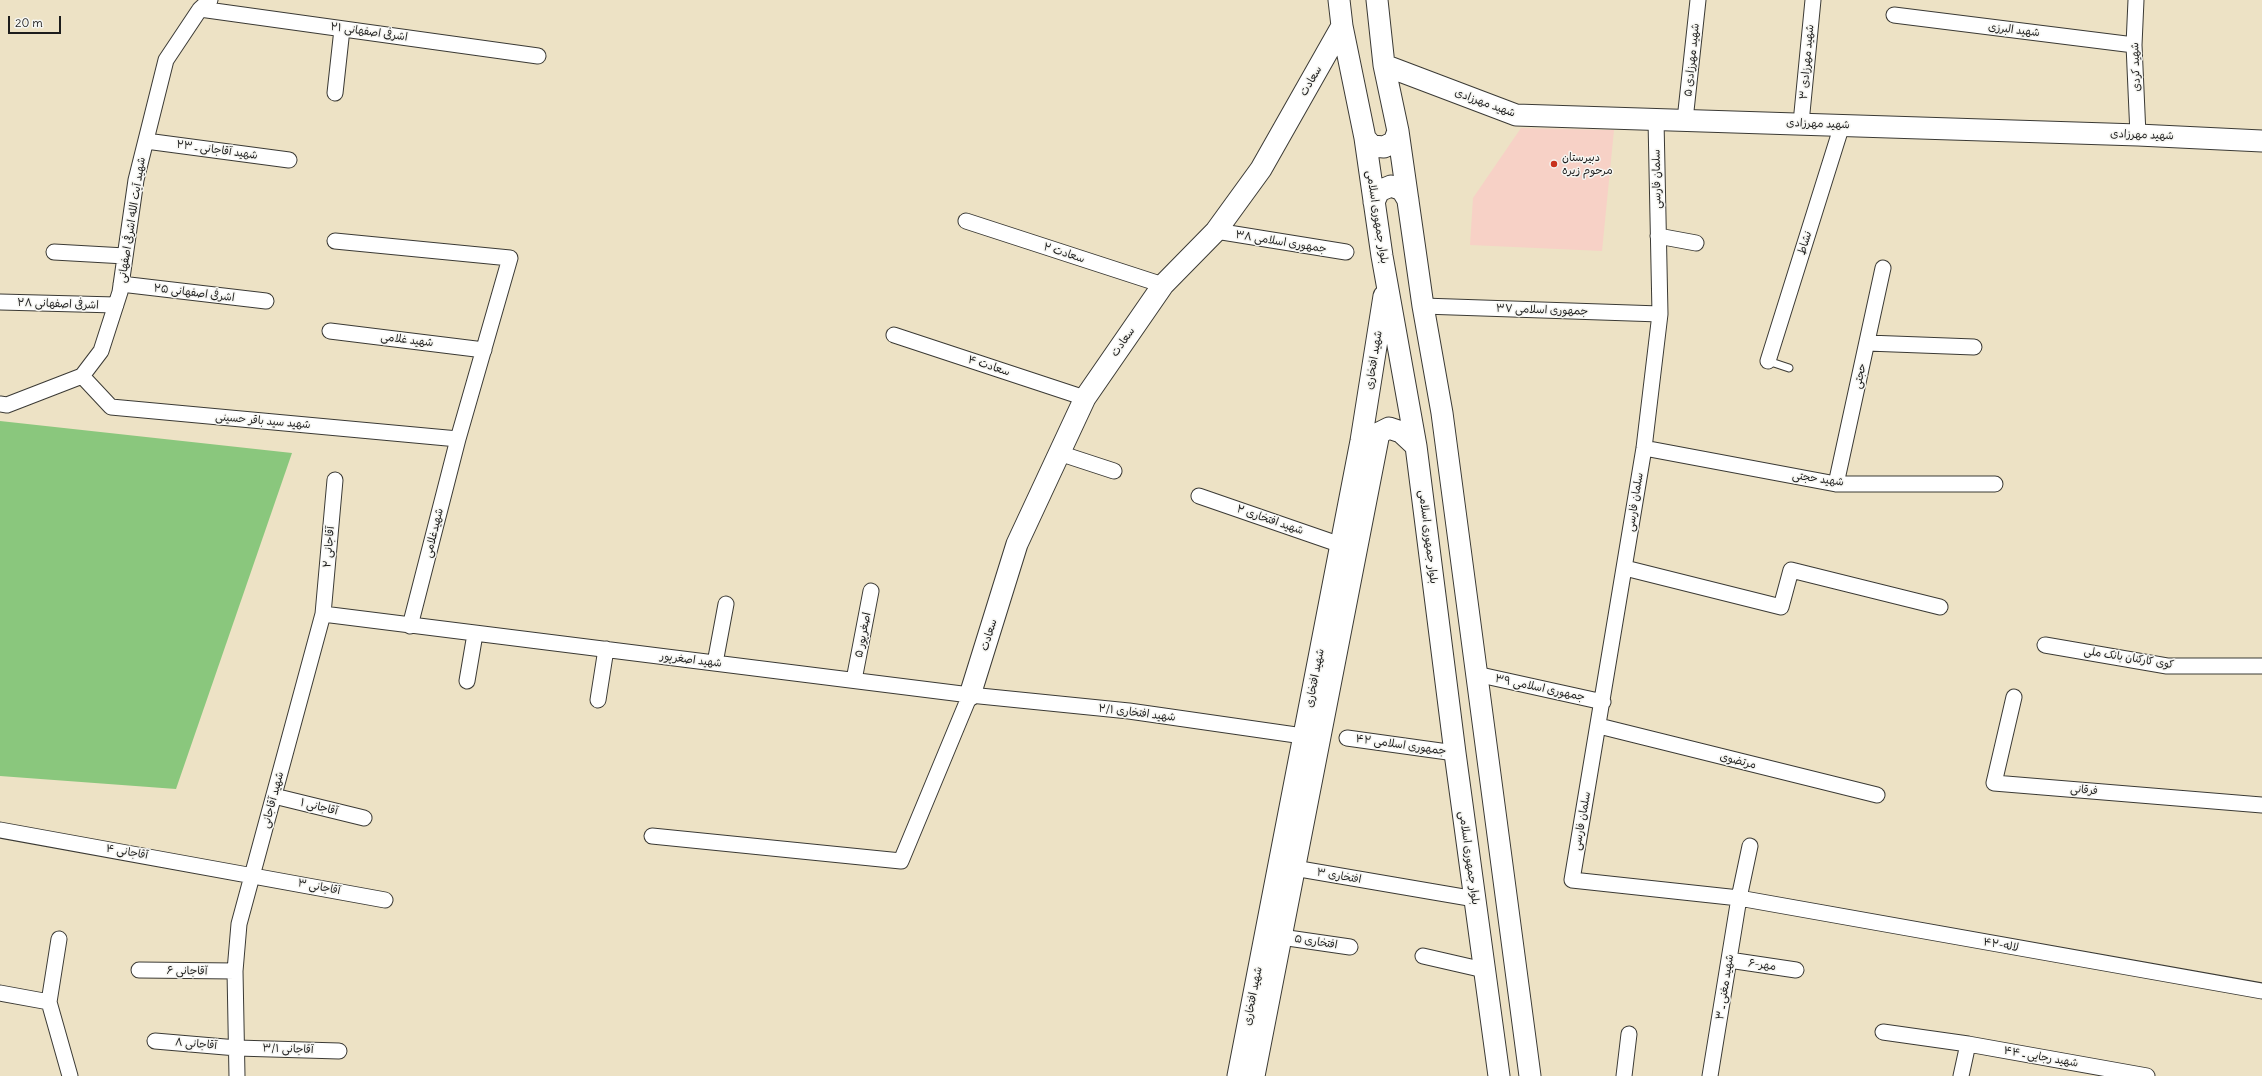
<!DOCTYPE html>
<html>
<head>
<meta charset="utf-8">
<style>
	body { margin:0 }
	#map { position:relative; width:2262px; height:1076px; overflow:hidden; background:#ede2c5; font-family:Delius,sans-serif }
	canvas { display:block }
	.scale { position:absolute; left:8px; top:16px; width:53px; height:18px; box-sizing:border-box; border:2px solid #1c1c1c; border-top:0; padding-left:5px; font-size:12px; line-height:14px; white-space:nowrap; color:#1c1c1c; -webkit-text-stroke:3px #f6f6f2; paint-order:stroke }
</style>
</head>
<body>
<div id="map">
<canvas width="2262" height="1076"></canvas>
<div class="scale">20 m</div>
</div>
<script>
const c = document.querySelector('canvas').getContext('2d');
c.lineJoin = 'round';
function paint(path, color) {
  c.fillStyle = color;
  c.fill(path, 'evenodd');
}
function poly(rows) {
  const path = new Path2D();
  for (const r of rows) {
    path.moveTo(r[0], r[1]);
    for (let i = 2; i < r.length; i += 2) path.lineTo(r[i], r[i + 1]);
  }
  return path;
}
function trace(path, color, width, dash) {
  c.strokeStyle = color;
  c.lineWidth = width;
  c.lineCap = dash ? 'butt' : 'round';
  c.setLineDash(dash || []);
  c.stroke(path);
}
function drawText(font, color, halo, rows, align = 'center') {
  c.font = font + ' Delius,"Playpen Sans Arabic",sans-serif';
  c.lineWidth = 3;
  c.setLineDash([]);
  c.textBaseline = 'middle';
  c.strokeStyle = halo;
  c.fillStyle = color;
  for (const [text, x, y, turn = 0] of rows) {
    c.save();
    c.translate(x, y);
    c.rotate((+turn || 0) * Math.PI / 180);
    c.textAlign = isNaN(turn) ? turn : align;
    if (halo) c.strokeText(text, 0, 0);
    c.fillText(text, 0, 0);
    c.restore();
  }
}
paint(poly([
	[1521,128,1614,130,1602,251,1470,245,1473,198]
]), '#f7d1c6');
paint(poly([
	[0,421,292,453,176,789,0,776]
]), '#8ac77d');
const lane = poly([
	[1768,361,1789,368]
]);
const street = poly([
	[2136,0,2134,45,2138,135],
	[200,9,538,56],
	[1894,15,2134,45],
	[335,93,342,29],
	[1656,120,1660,314,1644,448,1572,880,1739,898,2262,991],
	[1685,120,1698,0],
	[1801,123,1813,0],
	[146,141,289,160],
	[966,221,1163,285],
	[1216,231,1346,252],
	[1658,236,1696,243],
	[335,241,510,258,458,439,410,626],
	[54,252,125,256],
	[121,284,266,301],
	[0,302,116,305],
	[1423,306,1660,314],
	[330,331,484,350],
	[894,335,1085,398],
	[1867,343,1974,347],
	[1768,361,1842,125],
	[82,376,101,351,120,292,136,180,166,60,200,9,210,0],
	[82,376,111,407,458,439],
	[0,404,7,405,82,376],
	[1644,448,1836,484,1995,484],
	[1059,453,1114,471],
	[1836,484,1883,268],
	[1199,496,1341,545],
	[1625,568,1781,607,1791,570,1940,607],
	[323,614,335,480],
	[2045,645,2167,666,2262,666],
	[715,663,726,604],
	[1476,674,1603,702],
	[854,680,871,591],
	[467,681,475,634],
	[2014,697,1994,783,2262,805],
	[598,700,606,649],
	[1599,726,1877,795],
	[1347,738,1455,753],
	[274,796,364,818],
	[0,830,385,900],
	[652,836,901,861,970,695],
	[1294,868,1475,899],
	[1281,937,1350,947],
	[59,939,49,1002,70,1076],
	[1423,956,1484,970],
	[1729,960,1796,970],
	[139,970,235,971],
	[0,993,49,1002],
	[1883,1032,1968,1044],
	[155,1041,237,1048,339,1051],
	[237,1076,235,971,239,924,323,614,970,695,1129,711,1303,736],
	[1624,1076,1629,1034],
	[1710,1076,1739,898,1750,846],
	[1961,1076,1968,1044,2147,1076]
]);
const secondary = poly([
	[1339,0,1342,26,1365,138,1382,256,1416,446,1455,753,1499,1076],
	[1377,0,1384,65,1398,131,1423,306,1442,413,1530,1076],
	[1384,65,1516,115,2138,135,2262,141],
	[1365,138,1372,146,1384,147,1394,142,1398,131],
	[1374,202,1379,191,1391,186,1402,190,1408,200],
	[970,695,1017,544,1085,398,1163,285,1216,231,1261,169,1342,26],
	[1238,1076,1361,441,1384,296],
	[1254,1076,1379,433,1389,428,1401,432,1416,446]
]);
trace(lane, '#3b3a35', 9);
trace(street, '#3b3a35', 17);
trace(secondary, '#3b3a35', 23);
trace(lane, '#fff', 7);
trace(street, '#fff', 15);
trace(secondary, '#fff', 21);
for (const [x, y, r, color] of [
	[1554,164,4,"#c8321e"]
]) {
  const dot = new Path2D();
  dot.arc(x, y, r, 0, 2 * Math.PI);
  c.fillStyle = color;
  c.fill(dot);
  trace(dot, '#f6f6f2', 1.5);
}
drawText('11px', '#1c1c1c', '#f6f6f2', [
	["شهید البرزی",2014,30,7],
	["اشرفی اصفهانی ۲۱",369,32,8],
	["شهید مهرزادی ۵",1692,60,-84],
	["شهید مهرزادی ۳",1807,62,-85],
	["شهید کردی",2136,67,-92],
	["سعادت",1311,81,-60],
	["شهید مهرزادی",1485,103,20],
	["شهید مهرزادی",1818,124,2],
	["شهید مهرزادی",2142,135,2],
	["شهید آقاجانی ـ ۲۳",217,150,8],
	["سلمان فارسی",1657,179,-91],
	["بلوار جمهوری اسلامی",1377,217,81],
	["شهید آیت الله اشرفی اصفهانی",132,220,-81],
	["جمهوری اسلامی ۳۸",1281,242,9],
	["نشاط",1805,243,-73],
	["سعادت ۲",1064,253,18],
	["اشرفی اصفهانی ۲۵",194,293,7],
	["اشرفی اصفهانی ۲۸",58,304,2],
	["جمهوری اسلامی ۳۷",1542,310,2],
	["شهید غلامی",407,340,7],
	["سعادت",1123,342,-55],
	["شهید افتخاری",1374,360,-81],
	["سعادت ۴",989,366,18],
	["حجتی",1860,376,-78],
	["شهید سید باقر حسینی",263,421,5],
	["شهید حجتی",1818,479,8],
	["سلمان فارسی",1635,502,-81],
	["شهید افتخاری ۲",1270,520,19],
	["شهیدغلامی",434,533,-76],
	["بلوار جمهوری اسلامی",1428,537,83],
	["آقاجانی ۲",329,547,-85],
	["اصغرپور ۵",863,635,-79],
	["سعادت",989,635,-73],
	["کوی کارکنان بانک ملی",2129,658,9],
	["شهید اصغرپور",691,660,7],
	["شهید افتخاری",1315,678,-79],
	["جمهوری اسلامی ۳۹",1540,688,12],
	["شهید افتخاری ۲/۱",1137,713,7],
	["جمهوری اسلامی ۴۲",1401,745,8],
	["مرتضوی",1738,761,14],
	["فرقانی",2084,790,5],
	["شهید آقاجانی",273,800,-75],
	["آقاجانی ۱",319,807,14],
	["سلمان فارسی",1582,821,-80],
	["آقاجانی ۴",127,852,10],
	["بلوار جمهوری اسلامی",1469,858,82],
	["افتخاری ۳",1339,876,10],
	["آقاجانی ۳",319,887,11],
	["افتخاری ۵",1316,942,9],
	["لاله-۴۲",2001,945,10],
	["مهر-۶",1762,965,8],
	["آقاجانی ۶",187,971,1],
	["شهید مغنی ـ ۳",1725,987,-81],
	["شهید افتخاری",1253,996,-79],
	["آقاجانی ۸",196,1044,5],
	["آقاجانی ۳/۱",288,1049,2],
	["شهید رجایی ـ ۴۴",2041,1057,10]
]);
drawText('11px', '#1c1c1c', '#f6f6f2', [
	["دبیرستان",1562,158],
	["مرحوم زیره",1562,171]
], 'left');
</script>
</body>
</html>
